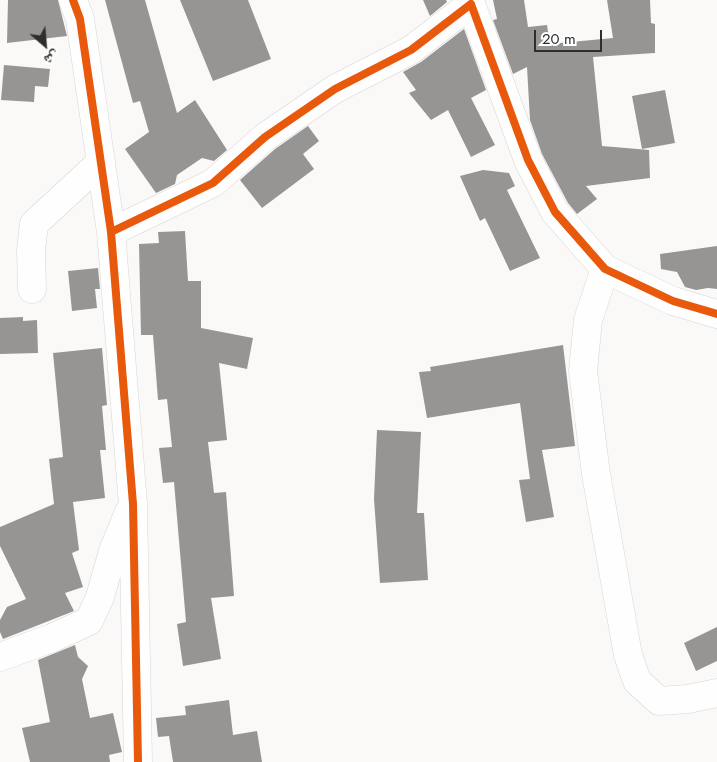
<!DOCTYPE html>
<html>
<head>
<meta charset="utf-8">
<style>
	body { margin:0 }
	#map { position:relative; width:717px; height:762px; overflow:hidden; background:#faf9f8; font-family:Jost,"Noto Naskh Arabic",sans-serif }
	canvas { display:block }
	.north { position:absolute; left:20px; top:20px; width:50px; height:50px; -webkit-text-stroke:4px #fff; paint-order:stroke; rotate:153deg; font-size:14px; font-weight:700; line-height:20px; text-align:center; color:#2f2e2d }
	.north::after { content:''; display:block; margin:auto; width:18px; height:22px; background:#2f2e2d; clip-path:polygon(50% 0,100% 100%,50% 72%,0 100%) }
	.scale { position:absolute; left:534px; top:30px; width:68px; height:22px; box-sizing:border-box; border:2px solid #2f2e2d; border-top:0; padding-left:6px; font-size:15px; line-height:18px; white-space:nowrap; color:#2f2e2d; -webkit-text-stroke:4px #fff; paint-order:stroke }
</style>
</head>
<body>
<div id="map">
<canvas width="717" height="762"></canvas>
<div class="north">ش</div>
<div class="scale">20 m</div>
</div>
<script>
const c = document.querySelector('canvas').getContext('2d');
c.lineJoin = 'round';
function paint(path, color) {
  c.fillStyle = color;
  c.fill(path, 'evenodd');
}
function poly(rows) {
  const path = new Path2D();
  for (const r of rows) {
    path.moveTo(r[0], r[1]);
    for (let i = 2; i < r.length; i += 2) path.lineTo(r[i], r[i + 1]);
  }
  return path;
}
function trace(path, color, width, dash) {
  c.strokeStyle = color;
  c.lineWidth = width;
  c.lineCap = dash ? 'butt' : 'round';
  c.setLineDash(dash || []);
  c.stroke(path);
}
paint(poly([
	[8,0,58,0,67,36,7,43],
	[105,0,145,0,177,113,195,100,227,150,214,161,202,158,177,175,175,184,156,193,125,149,149,132,140,101,133,103],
	[180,0,248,0,271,59,213,81],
	[423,0,446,0,447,2,430,16],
	[493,0,524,0,528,27,547,25,550,44,613,38,607,0,650,0,651,23,655,24,655,53,593,57,602,146,649,150,650,178,586,186,597,199,577,214,568,203,542,154,530,120,527,67,513,74,493,20,497,19],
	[464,29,486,90,471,98,495,145,471,157,448,110,431,120,409,93,416,90,403,72,421,62],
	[4,65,50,69,48,87,35,86,34,102,1,100],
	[665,90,675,143,642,149,632,96],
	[308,126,319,141,303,154,314,169,262,208,240,180,275,149],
	[483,170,509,173,515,186,507,190,540,258,510,271,485,218,480,221,460,176],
	[185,231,188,281,201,281,201,328,253,338,247,369,219,363,227,440,208,442,214,493,226,492,234,596,211,598,221,659,183,666,177,624,186,622,174,482,163,483,159,448,172,447,167,399,158,400,153,335,141,335,139,244,159,243,158,232],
	[717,246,717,289,708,288,696,290,685,287,677,272,661,269,660,254],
	[98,268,100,289,95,289,97,308,72,311,68,271],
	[23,317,23,321,37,320,38,353,0,354,0,318],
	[563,345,575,446,542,450,554,517,526,522,519,480,530,479,520,403,427,418,419,372,431,371,430,367],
	[102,348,107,405,102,406,106,450,100,450,105,498,73,502,79,550,72,553,83,587,65,593,74,611,3,639,0,632,0,620,7,607,26,599,0,546,0,527,54,504,49,459,63,457,53,353],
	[377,430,421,432,417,513,424,513,428,580,380,583,374,499],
	[717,627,717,661,696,671,684,643],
	[75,645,78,657,88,666,82,679,90,718,113,713,122,752,109,755,110,762,30,762,22,728,50,722,38,660],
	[229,700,233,735,257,731,262,762,173,762,169,736,158,737,156,718,186,715,185,706]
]), '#969594');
const minor = poly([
	[73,0,80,19,111,232,133,504,138,762],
	[111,232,213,183,265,137,335,89,411,50,471,4,528,160,555,212,605,269,673,301,717,314],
	[605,269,588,320,583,371,596,474,628,655,637,681,659,701,688,699,717,693],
	[32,289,31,250,34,224,101,162],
	[0,657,52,638,89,621,100,597,113,551,129,512]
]);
trace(minor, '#d6d5d4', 29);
trace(minor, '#fefefe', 28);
trace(poly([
	[73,0,80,19,111,232,133,504,138,762],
	[111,232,213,183,265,137,335,89,411,50,471,4,528,160,555,212,605,269,673,301,717,314]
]), '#e8590c', 8);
</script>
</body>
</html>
